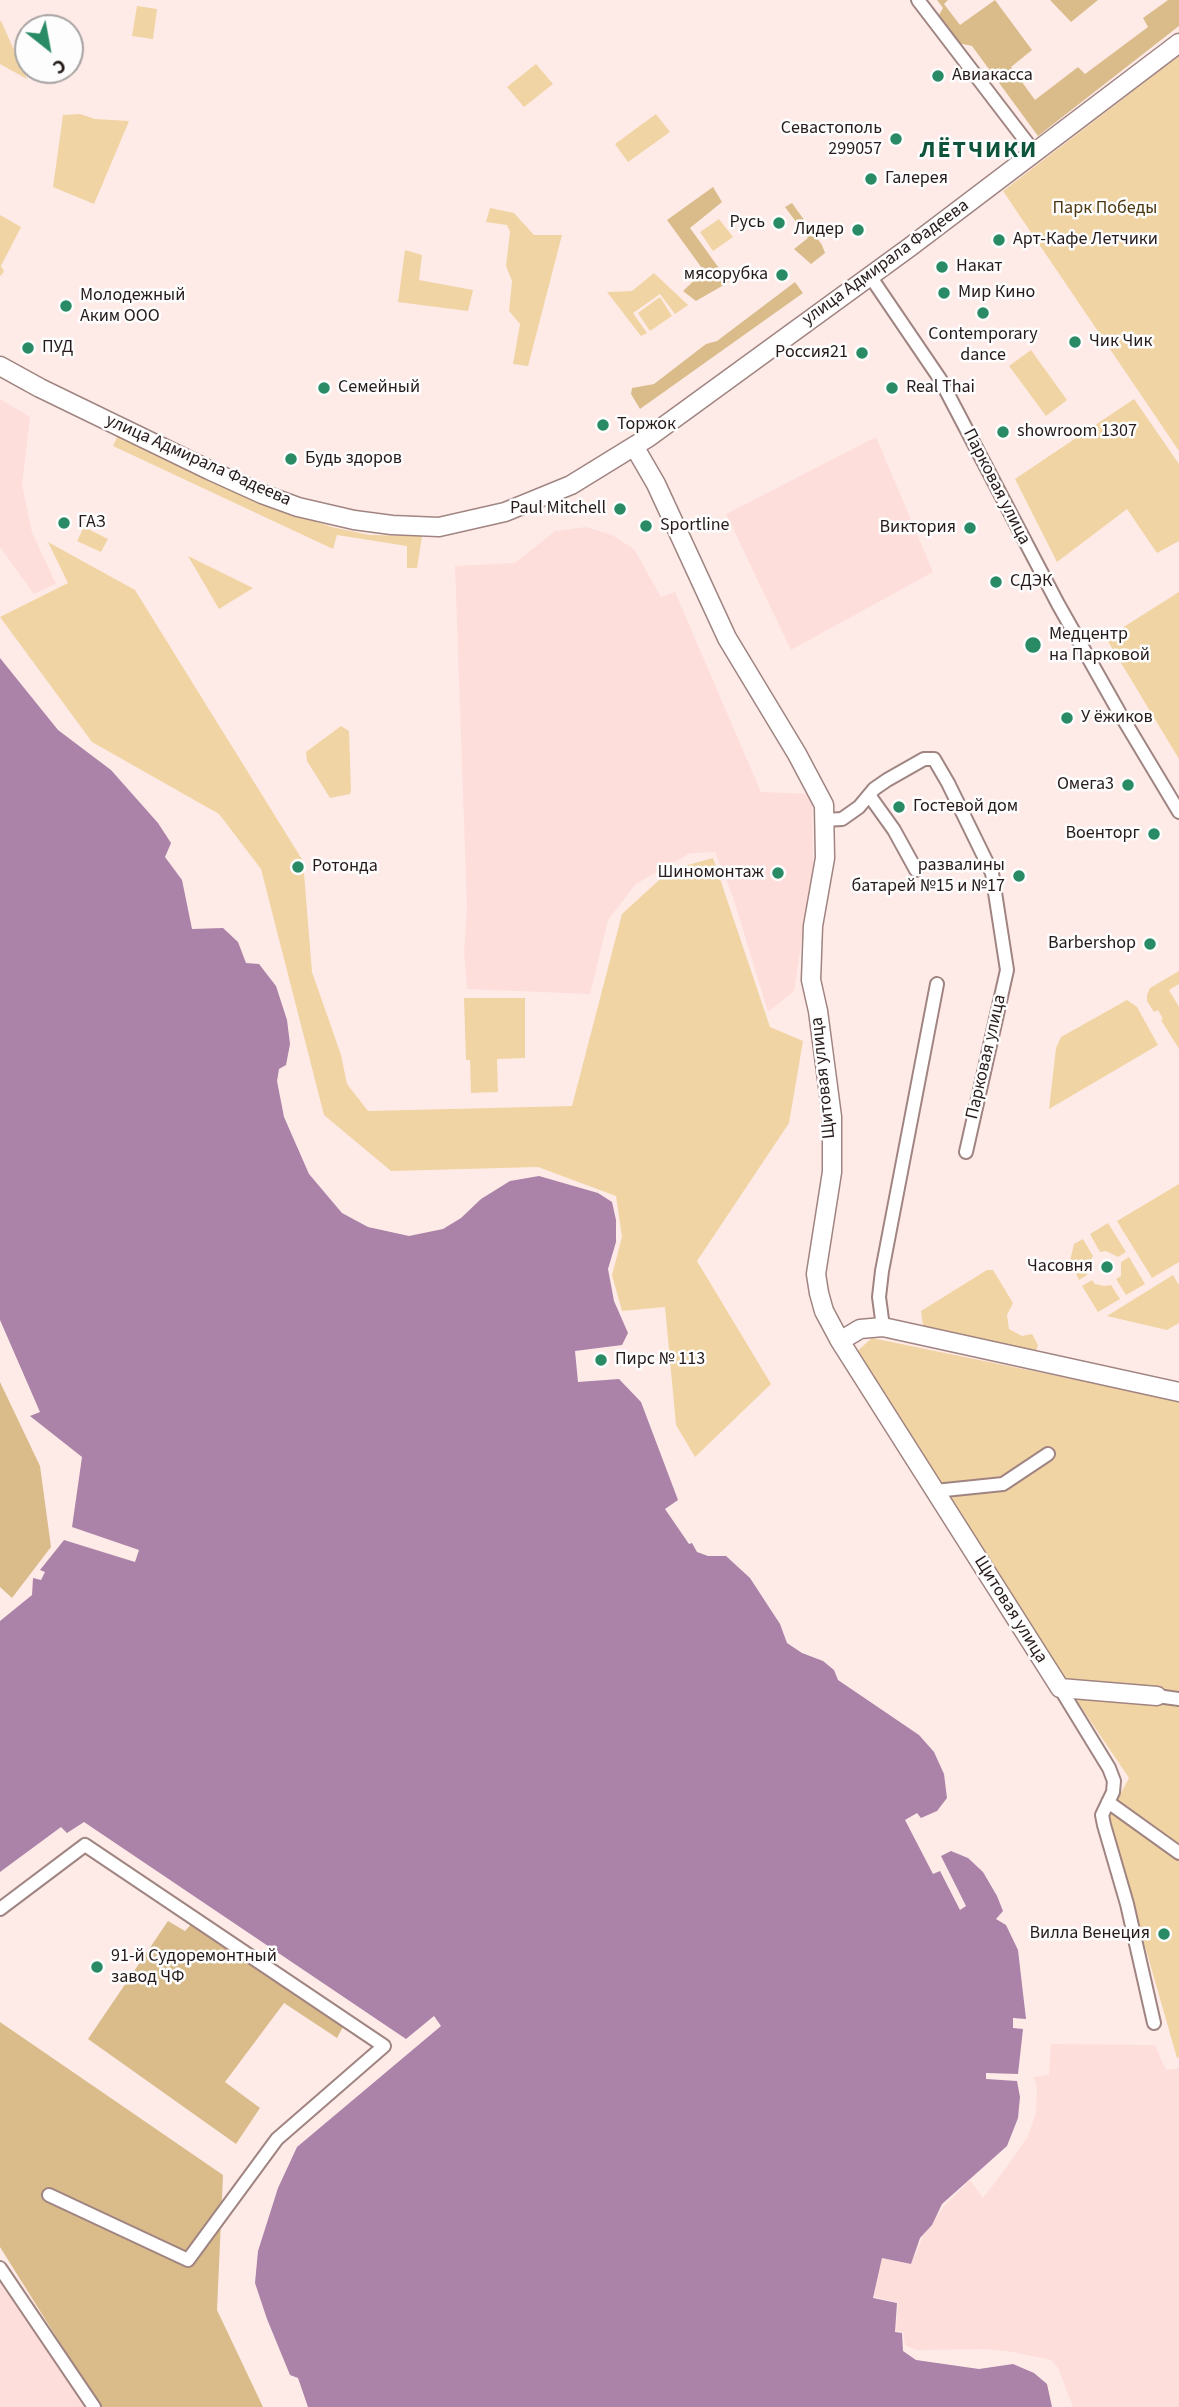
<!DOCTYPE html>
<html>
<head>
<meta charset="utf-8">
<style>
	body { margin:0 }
	#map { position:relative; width:1179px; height:2407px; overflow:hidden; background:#feebe8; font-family:"Source Sans 3",sans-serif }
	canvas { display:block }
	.north { position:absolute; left:14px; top:14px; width:70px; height:70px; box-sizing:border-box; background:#fdfdfd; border:2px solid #a7a3a2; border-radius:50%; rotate:149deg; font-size:19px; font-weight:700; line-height:28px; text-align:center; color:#261b1a }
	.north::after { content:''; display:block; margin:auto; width:24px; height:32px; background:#288b65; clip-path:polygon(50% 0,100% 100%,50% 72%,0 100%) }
</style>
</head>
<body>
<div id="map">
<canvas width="1179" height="2407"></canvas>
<div class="north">С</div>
</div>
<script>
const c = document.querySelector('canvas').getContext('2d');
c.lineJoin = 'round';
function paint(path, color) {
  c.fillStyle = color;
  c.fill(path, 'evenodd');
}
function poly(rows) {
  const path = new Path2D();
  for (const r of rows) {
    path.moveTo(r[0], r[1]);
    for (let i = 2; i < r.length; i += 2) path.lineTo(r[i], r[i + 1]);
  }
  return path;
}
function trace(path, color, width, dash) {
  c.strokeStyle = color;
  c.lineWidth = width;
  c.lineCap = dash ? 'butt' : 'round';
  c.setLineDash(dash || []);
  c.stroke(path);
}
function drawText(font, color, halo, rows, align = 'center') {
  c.font = font + ' "Source Sans 3",sans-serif';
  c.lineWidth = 5;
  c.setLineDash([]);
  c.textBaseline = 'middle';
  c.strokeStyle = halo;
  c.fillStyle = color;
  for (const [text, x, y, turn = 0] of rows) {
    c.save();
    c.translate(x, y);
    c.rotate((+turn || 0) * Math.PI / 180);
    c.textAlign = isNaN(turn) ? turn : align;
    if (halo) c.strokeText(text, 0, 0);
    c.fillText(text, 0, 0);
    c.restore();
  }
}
paint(poly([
	[0,399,30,417,22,485,32,532,56,584,34,594,0,547],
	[876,437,933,572,791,650,726,514],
	[586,527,612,535,634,549,661,597,675,592,761,792,812,794,813,867,794,991,768,1012,733,897,715,852,690,853,636,884,608,920,590,994,467,989,464,951,467,908,455,566,515,563,555,531],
	[1051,2044,1155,2045,1166,2070,1179,2068,1179,2407,1073,2407,1058,2368,1051,2360,1013,2352,985,2349,916,2350,905,2345,903,2332,896,2331,898,2302,874,2297,882,2258,911,2264,923,2236,944,2206,970,2180,983,2198,1006,2168,1028,2136,1036,2113,1037,2088,1034,2077,1049,2075],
	[0,2267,97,2407,0,2407]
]), '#fededb');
paint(poly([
	[137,6,157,9,153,39,132,36],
	[0,20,2,23,27,79,0,64],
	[1179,56,1179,451,1003,191],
	[536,64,553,84,524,107,507,87],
	[80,114,95,119,129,121,94,204,53,187,63,115],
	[656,114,670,132,628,162,615,144],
	[490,208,514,213,534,235,562,235,528,366,513,364,520,324,509,311,512,281,506,266,510,232,507,225,486,222],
	[0,215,21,227,1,266,4,271,1,276,0,275],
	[719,219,733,237,713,251,700,232],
	[405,250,422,255,419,280,473,290,468,311,398,302],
	[654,273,688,305,675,314,660,294,633,313,647,333,641,336,607,292,632,291],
	[660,297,672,316,650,331,638,313],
	[1031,350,1067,400,1046,416,1009,366],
	[1134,399,1179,464,1179,541,1157,553,1127,509,1057,562,1015,479],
	[118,435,253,498,258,503,332,527,369,535,422,536,417,568,407,568,407,546,337,535,333,549,113,446],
	[84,527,108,539,101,552,77,541],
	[48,542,135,590,303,861,312,972,341,1055,347,1084,368,1111,572,1106,622,914,670,870,713,858,770,1027,803,1041,789,1123,697,1261,771,1384,695,1457,676,1425,665,1307,622,1311,612,1275,622,1237,616,1196,538,1167,391,1171,324,1115,261,869,219,814,92,742,0,617,68,583],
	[188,556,253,588,219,609],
	[1179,592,1179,759,1106,638],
	[341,726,349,731,351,791,350,794,330,798,307,761,306,752],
	[1179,971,1179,984,1169,990,1179,1007,1179,1049,1161,1020,1163,1019,1158,1010,1154,1012,1147,1001,1147,995,1150,988],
	[464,998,525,998,525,1058,497,1059,498,1092,471,1093,470,1060,466,1060],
	[1127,1000,1137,1007,1158,1045,1049,1109,1056,1048,1061,1037],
	[1179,1184,1179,1262,1152,1278,1117,1221],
	[1108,1223,1126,1252,1118,1257,1106,1251,1100,1252,1090,1234],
	[1083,1239,1093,1256,1087,1267,1087,1275,1079,1280,1070,1261,1074,1244],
	[1129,1257,1145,1284,1126,1295,1116,1279,1121,1276,1121,1262],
	[987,1270,993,1270,1013,1303,1007,1315,1009,1329,1022,1336,1032,1334,1038,1345,1036,1352,932,1330,923,1325,921,1311],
	[1173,1275,1179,1285,1179,1323,1167,1330,1107,1316],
	[1092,1280,1095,1284,1104,1286,1111,1285,1120,1299,1098,1312,1082,1286],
	[872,1338,1179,1401,1179,2057,1177,2058,1108,1817,1129,1778,1048,1658,855,1353]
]), '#f1d4a3');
paint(poly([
	[937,0,948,0,944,4,960,25,995,0,1032,50,1011,67,1035,100,1078,67,1085,74,1148,27,1143,18,1168,0,1179,0,1179,26,1038,136,972,46,958,43,939,15,943,8],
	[1050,0,1098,0,1071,22],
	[713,187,722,202,690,228,729,282,696,301,683,291,704,271,667,220],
	[792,203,822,245,825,253,811,264,794,249,808,238,785,207],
	[795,282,803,293,640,409,631,394,632,388,654,384,706,344,717,341],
	[0,1382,40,1466,51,1547,12,1598,0,1587],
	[168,1921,185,1931,194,1921,344,2025,337,2038,284,2003,225,2082,260,2108,236,2144,88,2039],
	[0,2022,223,2175,217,2310,263,2407,100,2407,0,2247]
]), '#dabc8b');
paint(poly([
	[0,658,58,730,111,770,158,823,171,843,165,857,182,880,192,929,223,928,238,942,246,963,259,964,276,986,287,1020,290,1044,286,1065,279,1069,277,1081,284,1117,309,1174,342,1213,368,1227,409,1236,443,1229,461,1218,481,1199,510,1181,539,1176,598,1193,612,1202,616,1220,616,1242,608,1269,614,1301,628,1333,622,1345,575,1351,578,1382,619,1379,641,1402,678,1500,665,1509,689,1544,692,1543,697,1552,708,1556,726,1556,750,1578,780,1624,787,1643,802,1653,823,1661,834,1670,838,1680,919,1735,934,1752,944,1774,947,1798,937,1811,921,1818,917,1813,905,1820,933,1874,940,1871,960,1910,966,1906,941,1856,951,1851,968,1858,983,1872,997,1896,1003,1911,996,1919,1006,1925,1018,1950,1026,2019,1013,2018,1013,2028,1023,2029,1018,2074,986,2073,986,2079,1017,2081,1020,2097,1018,2118,1007,2146,942,2204,932,2225,920,2238,911,2264,882,2258,873,2298,897,2303,895,2332,902,2333,903,2351,916,2360,979,2369,1013,2364,1034,2373,1047,2384,1052,2407,308,2407,298,2378,290,2375,267,2319,255,2283,258,2251,278,2188,297,2147,441,2026,434,2016,406,2039,84,1822,67,1833,61,1827,0,1872,0,1621,32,1595,33,1578,41,1580,45,1572,40,1570,64,1540,135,1562,139,1550,72,1527,82,1457,30,1416,40,1412,0,1320]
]), '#ab82a8');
const street = poly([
	[918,0,1035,153],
	[870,276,940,379,1058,604,1119,712,1179,812],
	[869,795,894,830,916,870],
	[824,820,842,819,859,807,874,789,887,780,924,759,934,759,948,783,992,873,1007,970,966,1152],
	[883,1327,879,1297,882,1271,937,984],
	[935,1491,1003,1484,1048,1454],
	[1060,1688,1109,1768,1114,1781,1113,1792,1102,1815,1104,1825,1127,1904,1154,2023],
	[1157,1696,1179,1699],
	[1108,1802,1179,1853],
	[0,1909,85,1845,384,2046,277,2139,188,2260,49,2195],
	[0,2268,94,2407]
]);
const secondary = poly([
	[0,366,40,388,209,470,262,494,298,507,354,520,392,525,439,527,505,512,571,485,649,437,910,247,1179,43],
	[634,446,656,484,727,638,797,754,824,805,825,858,813,926,811,980,818,1011,832,1117,832,1172,816,1274,819,1293,824,1311,840,1341,1060,1688,1157,1696],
	[840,1341,860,1329,883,1327,1179,1392]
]);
trace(street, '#a08481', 16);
trace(secondary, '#a08481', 21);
trace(street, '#fff', 12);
trace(secondary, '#fff', 18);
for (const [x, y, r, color] of [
	[938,76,7,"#288b65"],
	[896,139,7,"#288b65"],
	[871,179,7,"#288b65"],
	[779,223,7,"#288b65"],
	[858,230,7,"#288b65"],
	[999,240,7,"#288b65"],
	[942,267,7,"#288b65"],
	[782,275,7,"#288b65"],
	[944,293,7,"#288b65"],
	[66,306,7,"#288b65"],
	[983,313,7,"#288b65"],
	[1075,342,7,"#288b65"],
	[28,348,7,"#288b65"],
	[862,353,7,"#288b65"],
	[324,388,7,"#288b65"],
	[892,388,7,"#288b65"],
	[603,425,7,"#288b65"],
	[1003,432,7,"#288b65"],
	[291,459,7,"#288b65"],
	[620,509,7,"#288b65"],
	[64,523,7,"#288b65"],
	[646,526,7,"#288b65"],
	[970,528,7,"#288b65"],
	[996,582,7,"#288b65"],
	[1033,645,9,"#288b65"],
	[1067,718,7,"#288b65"],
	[1128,785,7,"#288b65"],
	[899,807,7,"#288b65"],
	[1154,834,7,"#288b65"],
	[298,867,7,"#288b65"],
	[778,873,7,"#288b65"],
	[1019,876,7,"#288b65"],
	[1150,944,7,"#288b65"],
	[1107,1267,7,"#288b65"],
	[601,1360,7,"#288b65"],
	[1164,1934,7,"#288b65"],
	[97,1967,7,"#288b65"]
]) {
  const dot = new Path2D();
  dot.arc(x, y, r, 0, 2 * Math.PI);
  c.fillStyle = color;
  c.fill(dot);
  trace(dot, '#fdfdfd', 2.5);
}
drawText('18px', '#261b1a', '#fdfdfd', [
	["Авиакасса",952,76],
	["Севастополь",882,129,"right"],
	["299057",882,150,"right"],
	["Галерея",885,179],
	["Русь",765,223,"right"],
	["Лидер",844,230,"right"],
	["Арт-Кафе Летчики",1013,240],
	["Накат",956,267],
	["мясорубка",768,275,"right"],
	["Мир Кино",958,293],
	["Молодежный",80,296],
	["Аким ООО",80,317],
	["Contemporary",983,335,"center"],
	["dance",983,356,"center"],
	["Чик Чик",1089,342],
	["ПУД",42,348],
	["Россия21",848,353,"right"],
	["Семейный",338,388],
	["Real Thai",906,388],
	["Торжок",617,425],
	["showroom 1307",1017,432],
	["Будь здоров",305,459],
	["Paul Mitchell",606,509,"right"],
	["ГАЗ",78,523],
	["Sportline",660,526],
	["Виктория",956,528,"right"],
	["СДЭК",1010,582],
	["Медцентр",1049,635],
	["на Парковой",1049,656],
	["У ёжиков",1081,718],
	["Омега3",1114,785,"right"],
	["Гостевой дом",913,807],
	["Военторг",1140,834,"right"],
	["развалины",1005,866,"right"],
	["батарей №15 и №17",1005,887,"right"],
	["Ротонда",312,867],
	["Шиномонтаж",764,873,"right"],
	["Barbershop",1136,944,"right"],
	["Часовня",1093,1267,"right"],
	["Пирс № 113",615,1360],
	["Вилла Венеция",1150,1934,"right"],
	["91-й Судоремонтный",111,1957],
	["завод ЧФ",111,1978]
], 'left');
drawText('18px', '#4d3811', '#fdfdfd', [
	["Парк Победы",1105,209]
]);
drawText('18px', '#261b1a', '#fdfdfd', [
	["улица Адмирала Фадеева",886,263,-36],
	["улица Адмирала Фадеева",198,461,24],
	["Парковая улица",996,487,63],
	["Парковая улица",987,1057,-77],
	["Щитовая улица",824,1078,-96],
	["Щитовая улица",1010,1610,58]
]);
c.letterSpacing = '2px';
drawText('bold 24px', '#0d543b', '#fdfdfd', [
	["ЛЁТЧИКИ",979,152]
]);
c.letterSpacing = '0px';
</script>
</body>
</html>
